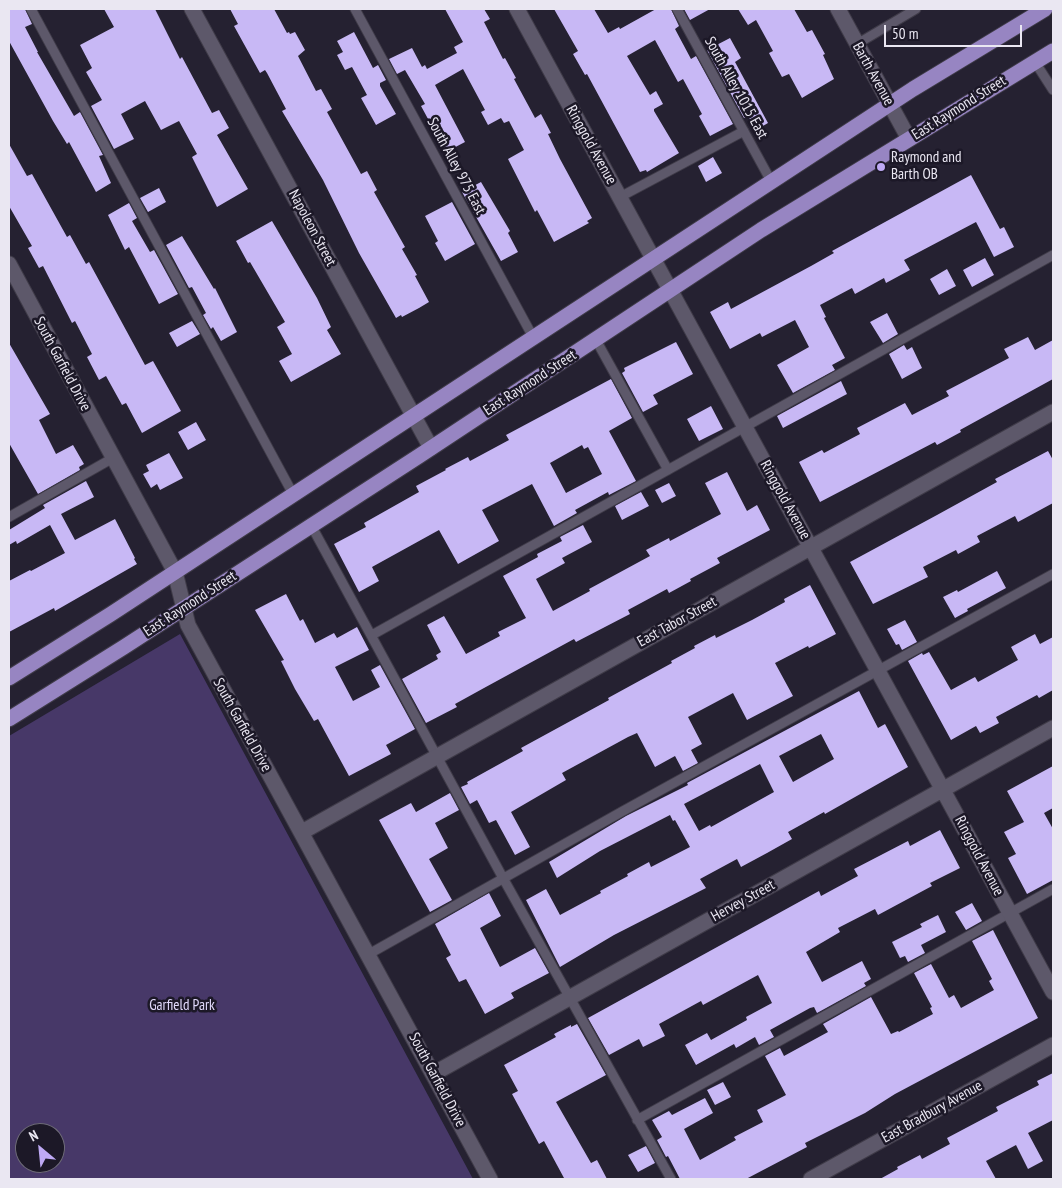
<!DOCTYPE html>
<html>
<head>
<meta charset="utf-8">
<style>
	body { margin:0 }
	#map { position:relative; width:1062px; height:1188px; overflow:hidden; background:#252131; font-family:"PT Sans Narrow",sans-serif }
	canvas { display:block }
	.frame { position:absolute; inset:0; border:10px solid #eae7f2; pointer-events:none }
	.north { position:absolute; left:15px; top:1123px; width:50px; height:50px; box-sizing:border-box; background:#1c1827; border:1px solid #6e6b78; border-radius:50%; rotate:332deg; font-size:14px; font-weight:700; line-height:20px; text-align:center; color:#eae7f2 }
	.north::after { content:''; display:block; margin:auto; width:18px; height:22px; background:#bea9f4; clip-path:polygon(50% 0,100% 100%,50% 72%,0 100%) }
	.scale { position:absolute; left:884px; top:25px; width:138px; height:22px; box-sizing:border-box; border:2px solid #eae7f2; border-top:0; padding-left:6px; font-size:15px; line-height:18px; white-space:nowrap; color:#eae7f2; -webkit-text-stroke:4px #1c1827; paint-order:stroke }
</style>
</head>
<body>
<div id="map">
<canvas width="1062" height="1188"></canvas>
<div class="frame"></div>
<div class="north">N</div>
<div class="scale">50 m</div>
</div>
<script>
const c = document.querySelector('canvas').getContext('2d');
c.lineJoin = 'round';
function paint(path, color) {
  c.fillStyle = color;
  c.fill(path, 'evenodd');
}
function poly(rows) {
  const path = new Path2D();
  for (const r of rows) {
    path.moveTo(r[0], r[1]);
    for (let i = 2; i < r.length; i += 2) path.lineTo(r[i], r[i + 1]);
  }
  return path;
}
function trace(path, color, width, dash) {
  c.strokeStyle = color;
  c.lineWidth = width;
  c.lineCap = dash ? 'butt' : 'round';
  c.setLineDash(dash || []);
  c.stroke(path);
}
function drawText(font, color, halo, rows, align = 'center') {
  c.font = font + ' "PT Sans Narrow",sans-serif';
  c.lineWidth = 5;
  c.setLineDash([]);
  c.textBaseline = 'middle';
  c.strokeStyle = halo;
  c.fillStyle = color;
  for (const [text, x, y, turn = 0] of rows) {
    c.save();
    c.translate(x, y);
    c.rotate((+turn || 0) * Math.PI / 180);
    c.textAlign = isNaN(turn) ? turn : align;
    if (halo) c.strokeText(text, 0, 0);
    c.fillText(text, 0, 0);
    c.restore();
  }
}
paint(poly([
	[180,634,473,1179,9,1179,9,736],
	[25,1133,55,1133,55,1163,25,1163]
]), '#473868');
paint(poly([
	[9,9,25,9,32,24,25,27,38,52,37,52,74,116,80,112,103,155,99,156,111,183,96,192,69,142,67,144,53,121,9,41],
	[104,9,155,9,180,59,182,57,212,113,219,110,229,128,217,135,248,189,217,207,192,157,197,154,179,121,161,130,145,101,121,114,134,139,114,149,91,106,102,100,86,72,92,68,80,45,114,27],
	[230,9,274,9,287,33,289,32,290,34,295,32,305,50,298,56,316,91,321,89,332,109,327,112,361,174,367,171,377,190,374,192,405,247,402,249,417,275,415,276,429,302,419,308,402,317,401,315,396,318,359,253,323,180,282,111,286,109,267,73,265,70,260,73,234,26,238,24],
	[445,9,484,9,490,19,484,22,503,59,505,58,516,78,514,79,534,116,535,118,541,114,551,133,548,134,560,159,592,218,587,221,589,223,554,242,537,210,535,212,508,159,524,150,509,121,504,123,501,118,488,125,481,112,485,110,463,69,435,85,465,142,446,152,421,106,425,104,405,70,397,74,389,59,412,48,422,67,425,65,427,69,457,53,454,47,463,42],
	[554,9,594,9,608,33,619,27,620,29,656,9,671,9,679,26,675,29,691,59,696,56,733,124,710,136,699,116,702,114,683,79,678,82,655,40,627,56,650,95,656,91,663,104,654,109,654,111,679,153,647,172,646,170,640,172,587,74,585,75,573,54,578,51],
	[684,9,710,9,690,20],
	[738,9,794,9,807,32,812,30,825,54,823,55,834,79,802,98,789,74,782,77,770,55,769,53,773,51,756,20,748,25],
	[354,32,373,68,378,65,386,80,380,83,380,86,396,114,376,125,361,98,367,95,352,67,345,70,337,55,343,52,337,41],
	[730,38,741,58,735,62,768,123,756,130,748,116,744,118,707,50],
	[9,144,27,176,32,174,67,237,70,235,86,264,89,262,145,365,153,361,181,411,142,433,126,403,122,405,106,376,99,380,87,357,92,354,75,321,72,323,43,266,39,268,28,248,32,246,9,206],
	[713,157,722,173,706,182,698,166],
	[971,175,1000,229,1004,227,1014,247,994,257,976,222,904,260,910,270,886,283,884,278,855,294,852,288,820,305,826,317,824,318,845,358,832,365,835,370,793,393,777,365,809,347,795,320,762,337,760,333,730,349,710,312,728,302,731,309,811,266,834,253,832,251],
	[481,182,510,231,508,233,518,252,501,261,462,192],
	[159,188,166,202,148,212,140,198],
	[452,202,475,244,445,261,435,243,438,241,425,216],
	[129,203,137,218,132,221,150,252,154,250,178,294,159,304,129,247,125,250,108,215],
	[272,221,317,298,331,327,327,330,341,354,291,382,279,361,292,354,277,327,285,322,250,262,248,263,236,241],
	[182,236,214,289,215,288,237,332,221,341,213,327,211,329,203,315,206,313,192,287,189,288,166,245],
	[985,258,994,275,972,287,963,270],
	[947,269,956,286,939,295,930,279],
	[887,313,898,334,883,343,870,322],
	[192,321,200,334,177,347,169,333],
	[1028,337,1035,350,1053,340,1053,379,960,430,961,432,937,445,935,442,820,502,799,462,822,450,824,453,860,434,857,428,905,403,912,415,949,396,946,391,1009,358,1004,349],
	[676,342,693,374,653,395,658,404,643,412,622,373,625,371,624,368],
	[9,343,50,414,39,420,56,454,73,445,84,464,79,467,80,470,38,494,9,443],
	[904,345,907,350,912,347,922,368,902,379,889,354],
	[611,379,632,418,609,431,636,481,609,495,608,492,575,510,577,513,554,526,532,484,482,510,499,541,458,564,439,530,372,567,379,581,359,592,334,544,366,527,364,523,419,492,416,486,446,470,445,469,468,457,470,461,509,440,506,435],
	[582,445,584,449,588,447,602,474,566,493,550,463],
	[841,381,847,394,783,428,777,416],
	[711,406,723,429,699,441,687,419],
	[196,422,206,440,188,450,178,432],
	[1048,451,1053,460,1053,503,1018,522,1015,516,977,536,980,542,958,554,956,550,923,567,928,577,873,604,850,562,937,515,997,482,995,479],
	[169,453,183,478,160,490,157,484,151,488,143,474,149,471,146,465],
	[727,472,747,511,757,505,770,530,717,558,720,563,690,579,691,581,669,593,667,589,628,610,630,614,576,642,574,639,484,688,455,704,457,707,426,723,402,679,438,659,436,655,441,652,427,625,444,616,466,654,500,636,498,632,526,618,503,576,538,557,537,554,562,541,560,537,583,525,592,542,562,558,565,563,536,579,553,611,590,591,589,589,650,556,646,550,669,538,670,541,721,514,705,483],
	[86,481,94,497,61,514,75,540,115,519,135,558,134,559,137,564,55,611,54,608,9,632,9,581,30,570,31,571,65,553,50,525,17,544,16,541,9,545,9,530,45,508,43,505],
	[669,483,676,496,662,503,655,490],
	[641,492,649,506,622,520,615,506],
	[997,571,1006,588,967,609,968,611,955,618,943,597,957,590,958,592],
	[810,585,836,634,809,648,808,646,775,663,793,696,747,720,733,693,688,717,702,744,691,750,698,763,683,771,675,756,655,767,637,733,628,737,562,773,566,780,511,812,530,847,515,855,496,820,489,823,477,800,470,804,461,787,468,784,467,782,523,751,521,748,609,700,608,698,672,663,671,661,695,648,694,646,715,635,716,638,752,620,785,602,784,599],
	[286,594,300,621,303,619,315,643,334,633,337,638,357,627,369,650,335,667,353,701,380,687,371,670,380,665,415,729,386,745,391,754,349,776,318,719,314,721,295,689,281,661,284,660,255,610],
	[905,620,917,642,902,650,899,644,896,645,887,629],
	[1035,634,1040,644,1053,637,1053,690,1039,698,1037,695,996,717,999,723,980,733,976,726,951,740,908,661,922,653,923,655,929,652,951,690,975,677,978,682,1018,660,1011,647],
	[859,691,878,728,885,724,908,767,825,814,824,812,788,832,792,839,767,853,741,867,737,859,700,879,706,888,614,935,560,967,526,900,546,889,560,915,601,893,600,891,628,876,627,874,649,862,651,867,690,847,675,820,673,821,670,815,600,851,557,878,549,862,626,816,688,785,687,783],
	[821,734,834,759,793,782,779,756],
	[760,764,774,792,711,827,710,825,699,831,684,804],
	[1053,766,1053,808,1044,813,1053,829,1053,880,1027,894,1008,858,1016,854,1004,832,1024,822,1007,791],
	[450,793,459,810,435,823,448,848,429,859,452,900,430,912,379,820,411,803,416,812],
	[940,830,960,868,930,883,932,886,878,915,875,909,838,928,840,932,806,952,822,982,862,961,871,979,864,983,866,986,817,1013,814,1007,810,1008,770,1030,774,1037,759,1045,755,1037,736,1048,734,1044,696,1065,685,1045,707,1033,711,1040,747,1020,746,1017,772,1003,758,975,703,1005,701,1001,659,1024,665,1036,643,1047,639,1039,609,1055,588,1018,819,891,821,896,858,876,854,869,908,841,910,846],
	[489,893,501,916,480,928,500,967,535,948,549,973,511,993,514,998,485,1014,466,979,459,982,446,958,451,955,435,924],
	[972,903,982,921,966,930,955,912],
	[938,915,946,932,921,945,925,953,908,962,905,956,900,958,892,942,922,927,920,924],
	[993,930,1038,1018,895,1094,865,1113,805,1143,807,1147,746,1179,680,1179,668,1156,666,1157,657,1140,662,1137,652,1120,669,1111,672,1115,705,1098,713,1113,684,1129,700,1160,736,1140,734,1137,763,1122,757,1110,786,1095,765,1056,780,1048,784,1056,828,1032,823,1024,871,997,891,1034,898,1031,899,1032,933,1014,930,1008,932,1007,914,973,931,964,949,998,954,995,961,1008,994,990,989,981,992,979,972,941],
	[577,1024,606,1075,556,1102,591,1163,597,1160,607,1179,560,1179,564,1178,544,1141,539,1144,512,1094,518,1091,504,1065,556,1037,554,1034,571,1025,571,1027],
	[1053,1073,1053,1120,1028,1133,1043,1161,1028,1169,1016,1145,986,1161,996,1179,880,1179,898,1169,897,1167,920,1155,922,1159,950,1144,947,1138,998,1111,996,1107,1039,1085,1037,1081],
	[723,1082,731,1097,715,1105,707,1090],
	[646,1146,655,1163,638,1172,628,1155]
]), '#c8b8f5');
const lane = poly([
	[31,9,293,494],
	[355,9,533,337],
	[677,9,771,181],
	[857,44,916,9],
	[1035,62,1053,90],
	[620,197,744,131],
	[596,340,668,470],
	[9,517,113,458],
	[311,525,503,878,671,1179],
	[372,635,1053,255],
	[369,954,623,811,1053,574],
	[637,1120,1053,889]
]);
const street = poly([
	[192,9,431,448],
	[517,9,1053,992],
	[838,9,909,139],
	[9,264,175,572,188,625,490,1179],
	[302,832,1053,412],
	[433,1074,1053,728],
	[811,1179,1053,1045]
]);
const primary = poly([
	[9,678,111,614,913,89,1045,9],
	[9,719,124,647,419,456,761,230,1053,51]
]);
trace(lane, '#3f3b48', 11);
trace(street, '#3f3b48', 17);
trace(primary, '#3f3b48', 17);
trace(lane, '#5d586a', 9);
trace(street, '#5d586a', 15);
trace(primary, '#9785c2', 15);
for (const [x, y, r, color] of [
	[881,167,5,"#bea9f4"]
]) {
  const dot = new Path2D();
  dot.arc(x, y, r, 0, 2 * Math.PI);
  c.fillStyle = color;
  c.fill(dot);
  trace(dot, '#1c1827', 2);
}
drawText('15px', '#eae7f2', '#1c1827', [
	["Barth Avenue",873,74,61],
	["South Alley 1015 East",736,88,61],
	["East Raymond Street",959,108,-32],
	["Ringgold Avenue",591,145,61],
	["South Alley 975 East",456,166,62],
	["Napoleon Street",312,228,62],
	["South Garfield Drive",62,364,62],
	["East Raymond Street",530,383,-33],
	["Ringgold Avenue",785,500,61],
	["East Raymond Street",190,604,-33],
	["East Tabor Street",677,622,-29],
	["South Garfield Drive",242,725,61],
	["Ringgold Avenue",979,856,62],
	["Hervey Street",743,901,-29],
	["South Garfield Drive",437,1080,62],
	["East Bradbury Avenue",932,1112,-29]
]);
drawText('15px', '#eae7f2', '#1c1827', [
	["Raymond and",891,158],
	["Barth OB",891,175]
], 'left');
drawText('15px', '#e0d8fa', '#1c1827', [
	["Garfield Park",182,1006]
]);
</script>
</body>
</html>
